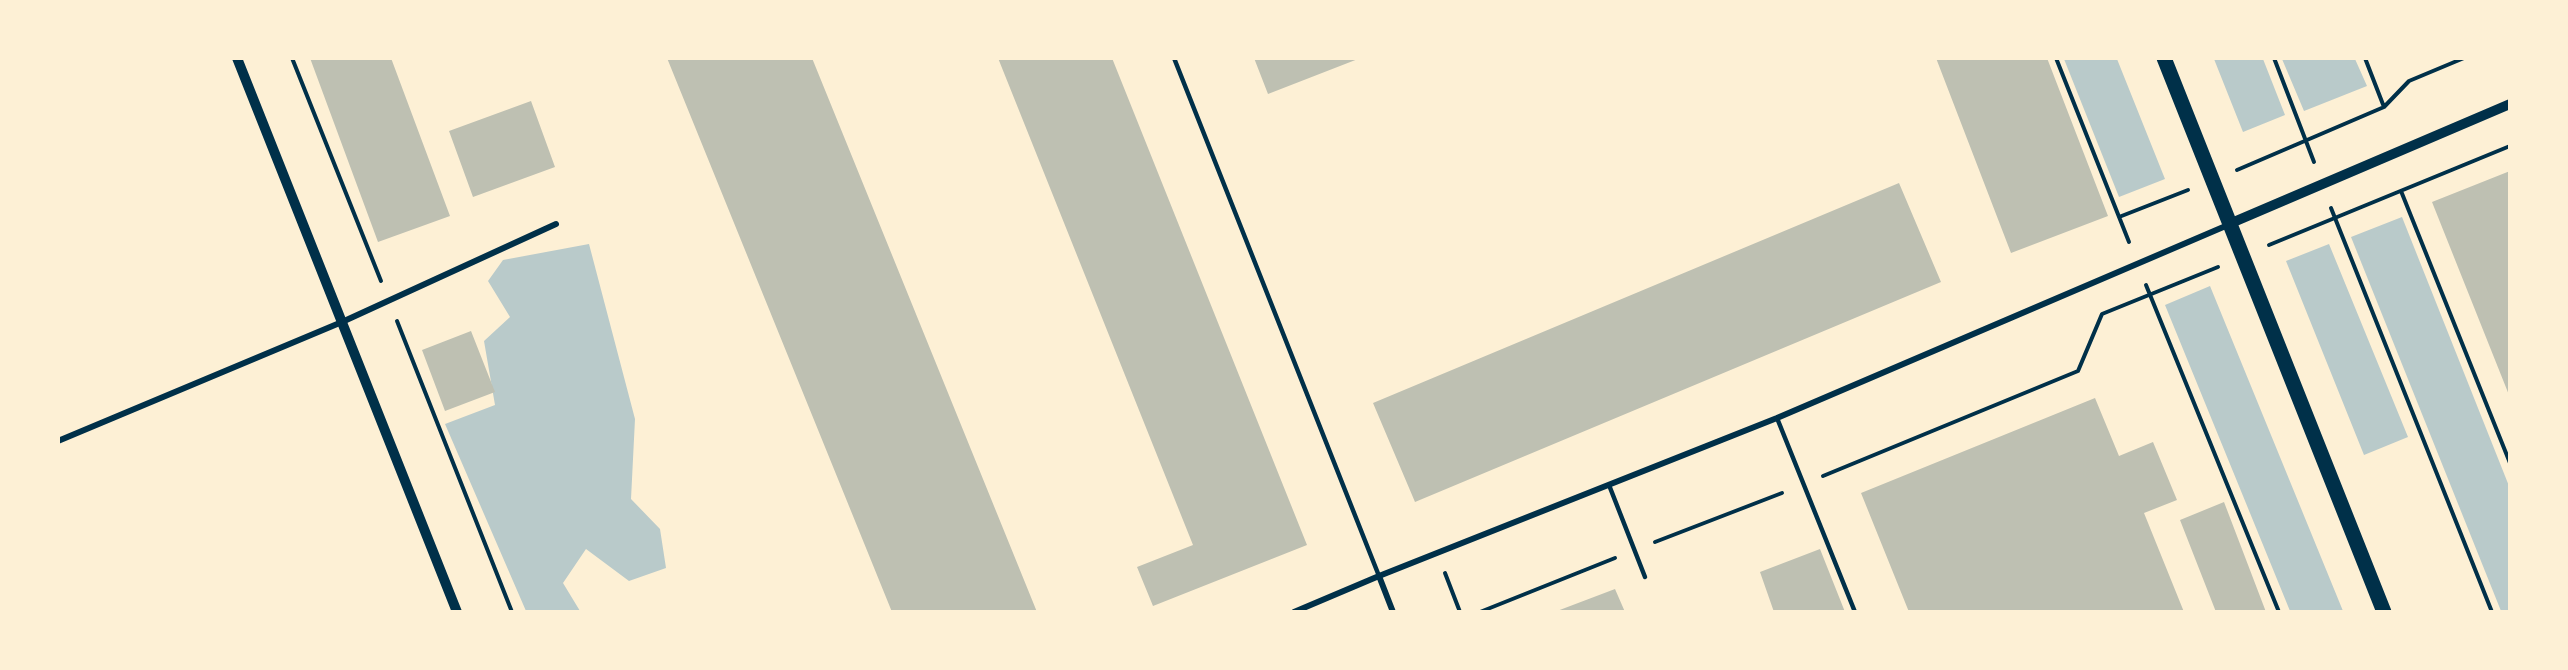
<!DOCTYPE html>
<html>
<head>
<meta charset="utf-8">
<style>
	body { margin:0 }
	#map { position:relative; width:2568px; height:670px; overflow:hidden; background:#fdf0d5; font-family:"Fira Sans Condensed",sans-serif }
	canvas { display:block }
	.frame { position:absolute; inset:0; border:60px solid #fdf0d5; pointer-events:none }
</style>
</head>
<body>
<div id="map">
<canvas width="2568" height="670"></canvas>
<div class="frame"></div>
</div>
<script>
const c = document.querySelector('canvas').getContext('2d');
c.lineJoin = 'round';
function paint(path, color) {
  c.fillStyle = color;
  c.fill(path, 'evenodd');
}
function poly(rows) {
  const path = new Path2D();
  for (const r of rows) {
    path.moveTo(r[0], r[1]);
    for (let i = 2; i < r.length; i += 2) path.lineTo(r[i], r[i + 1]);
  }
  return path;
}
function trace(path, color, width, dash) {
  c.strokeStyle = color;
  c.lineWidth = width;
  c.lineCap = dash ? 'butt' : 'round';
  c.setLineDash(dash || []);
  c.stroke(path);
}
paint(poly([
	[2064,59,2117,59,2165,179,2119,197],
	[2214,59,2263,59,2285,115,2243,132],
	[2282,59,2355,59,2367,86,2304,111],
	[2402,217,2509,486,2509,611,2501,611,2351,237],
	[589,244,635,419,631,499,660,529,666,568,629,581,586,549,563,583,580,611,526,611,445,424,495,405,484,341,510,317,488,281,503,260],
	[2329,244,2408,437,2364,455,2286,261],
	[2210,286,2343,611,2290,611,2165,305]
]), '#b9caca');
paint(poly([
	[310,58,391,58,450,216,378,242],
	[667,58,812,58,1037,612,892,612],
	[998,58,1112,58,1307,545,1153,606,1137,567,1193,545],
	[1254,58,1357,58,1358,59,1268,94],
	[1936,58,2047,58,2108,216,2011,253],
	[531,101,555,167,473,197,449,131],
	[2510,171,2510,395,2509,395,2432,202],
	[1899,183,1941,282,1415,502,1373,403],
	[471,331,495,392,445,411,422,350],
	[2095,398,2119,456,2153,442,2177,500,2144,513,2184,612,1909,612,1861,493],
	[2224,502,2266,612,2216,612,2180,520],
	[1820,549,1845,612,1774,612,1760,572],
	[1615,589,1625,612,1557,612,1557,611]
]), '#bec0b2');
trace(poly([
	[292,58,381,281],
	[2056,58,2129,242],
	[2274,58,2314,162],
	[2365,58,2384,107],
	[2237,170,2384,107,2409,81,2464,58],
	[2401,191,2510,463],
	[2331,208,2492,612],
	[2119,217,2188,190],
	[2269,245,2510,146],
	[2146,285,2279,612],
	[397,321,512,612],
	[1823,476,2078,371,2102,314,2218,267],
	[1655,542,1782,493],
	[1445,573,1460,612],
	[1480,612,1615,558]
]), '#003049', 4);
trace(poly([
	[1174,58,1379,576],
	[1777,418,1855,612],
	[1609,485,1645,577]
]), '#003049', 4.5);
trace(poly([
	[58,441,342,322,556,224],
	[1379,576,1393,612],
	[1294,612,1379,576,1777,418,2228,225]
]), '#003049', 6);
trace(poly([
	[237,58,457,612],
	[2229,224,2510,104]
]), '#003049', 10);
trace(poly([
	[2164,58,2384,612]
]), '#003049', 15);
</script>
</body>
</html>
